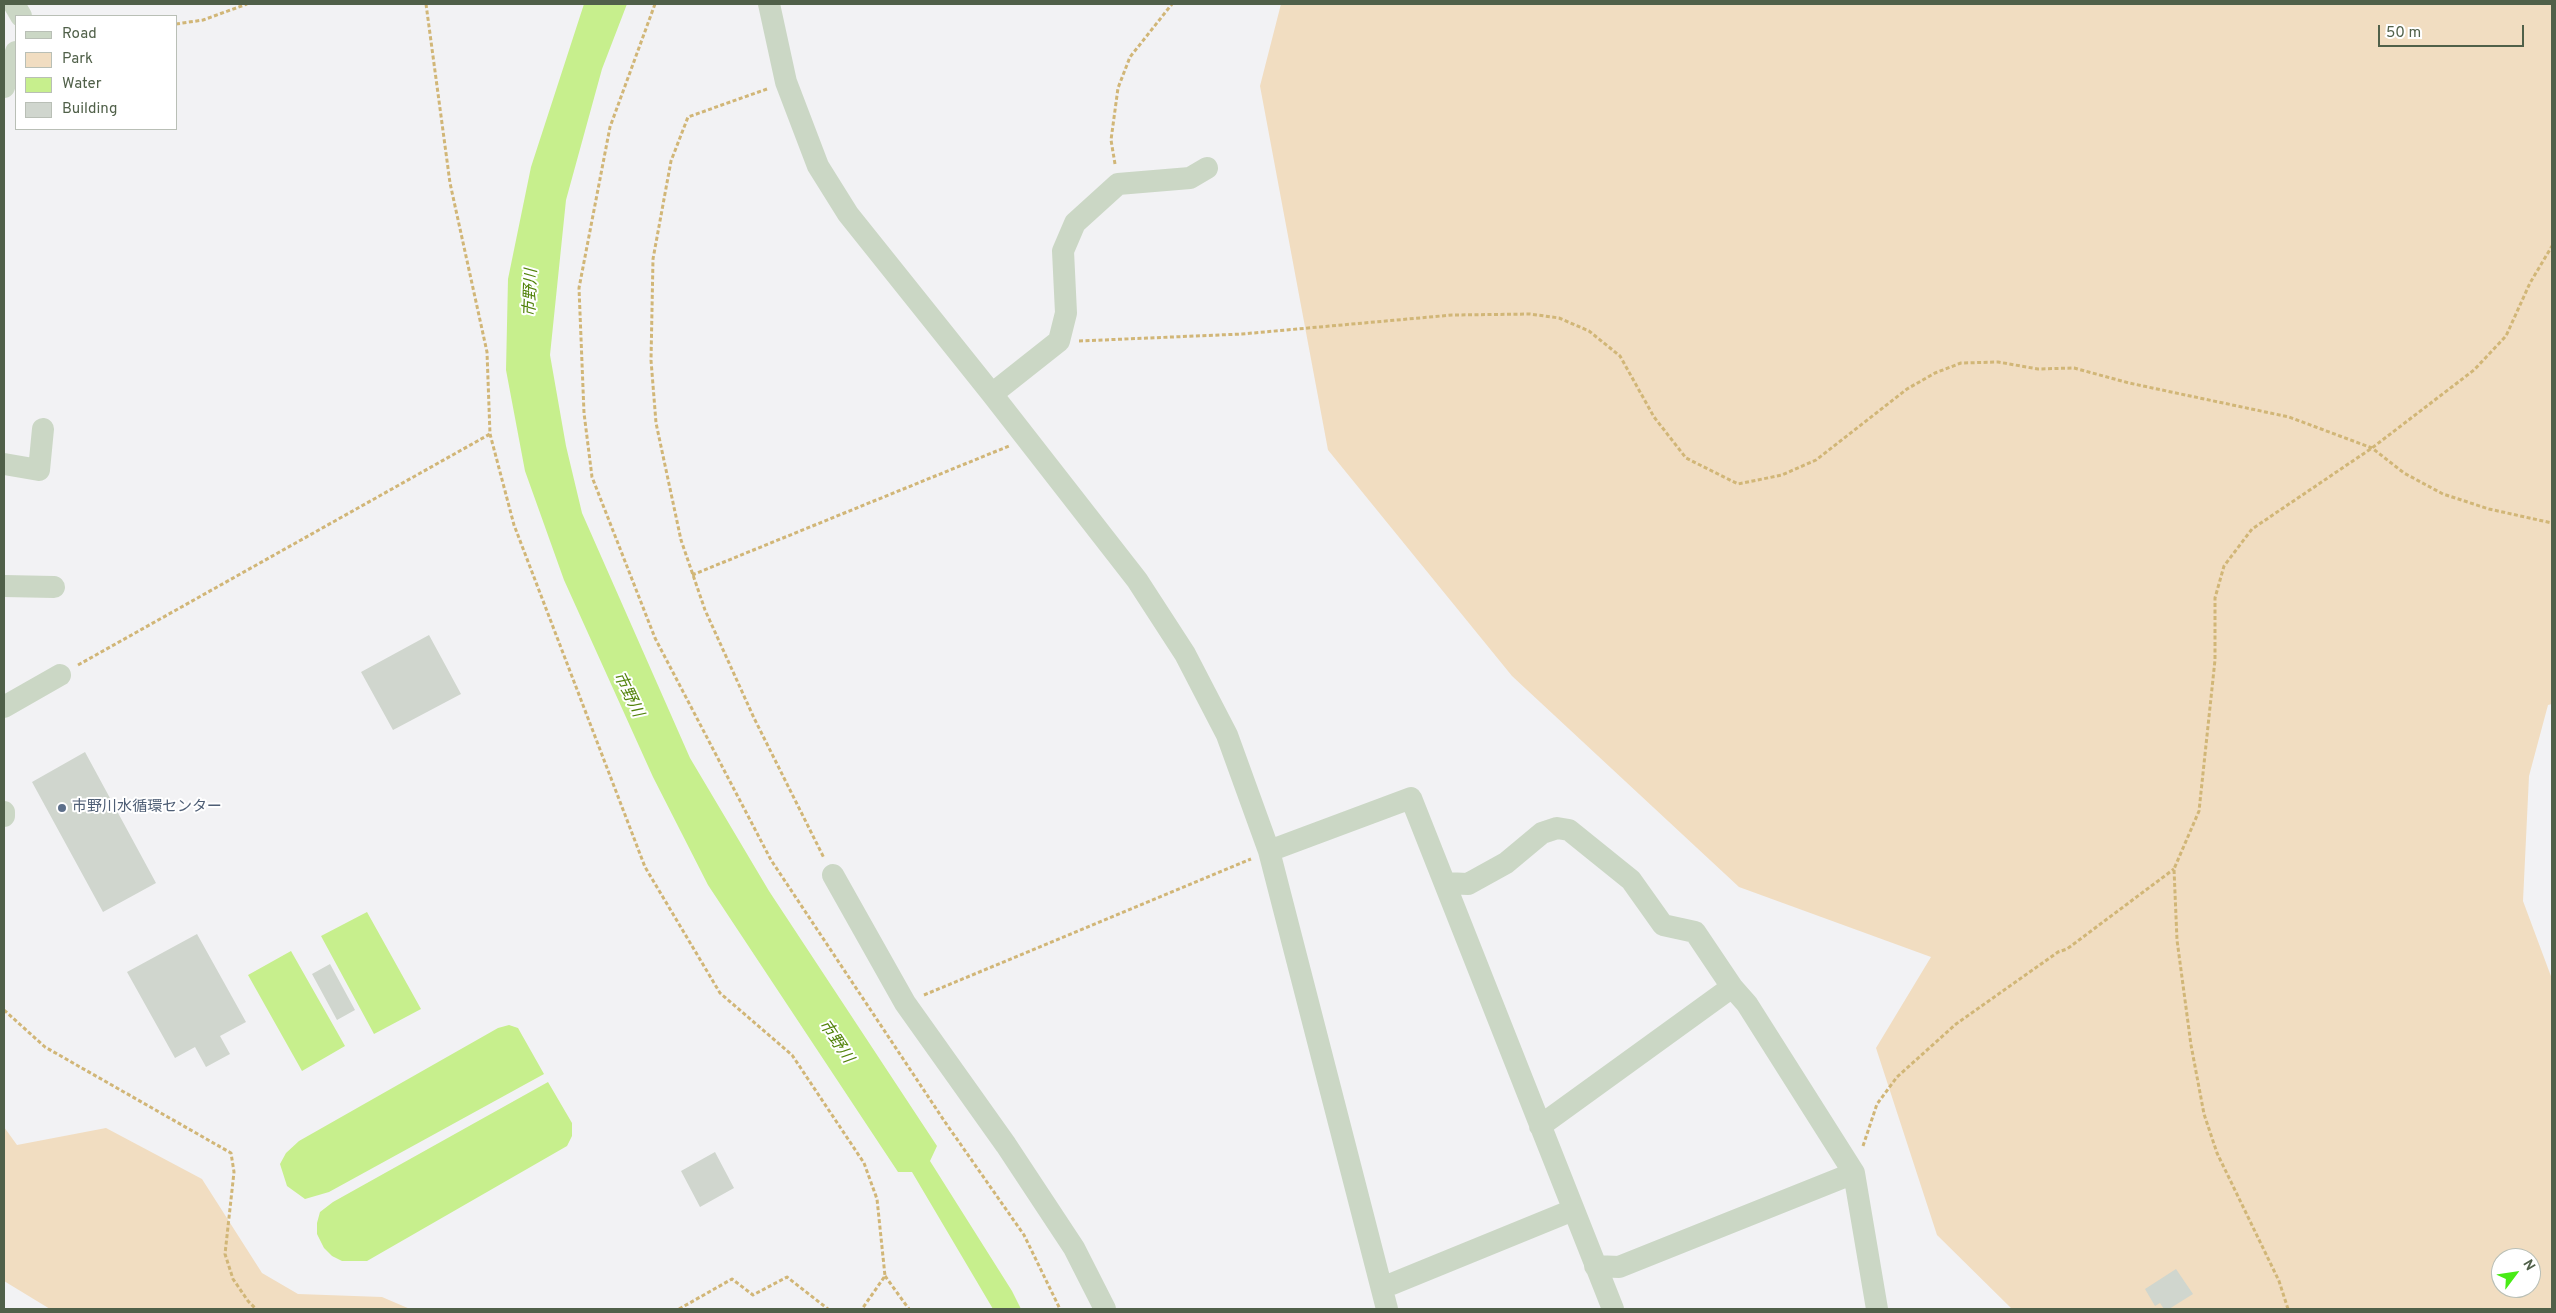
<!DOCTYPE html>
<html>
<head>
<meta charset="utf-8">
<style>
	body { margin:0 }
	#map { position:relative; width:2556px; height:1313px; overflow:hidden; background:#f2f2f4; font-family:Overpass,sans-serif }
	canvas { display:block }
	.frame { position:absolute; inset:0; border:5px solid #506049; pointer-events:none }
	.legend { position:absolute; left:15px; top:15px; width:162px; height:115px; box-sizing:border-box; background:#fff; border:1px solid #b9bfb6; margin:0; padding:6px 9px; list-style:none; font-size:15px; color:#506049 }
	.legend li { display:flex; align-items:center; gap:10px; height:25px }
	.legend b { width:25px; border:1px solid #b9bfb6 }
	.north { position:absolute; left:2491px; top:1248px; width:50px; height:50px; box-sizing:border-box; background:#fff; border:1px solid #b9bfb6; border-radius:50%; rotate:59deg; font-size:14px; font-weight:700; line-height:20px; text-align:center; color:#506049 }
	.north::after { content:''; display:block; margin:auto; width:18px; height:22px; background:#48eb15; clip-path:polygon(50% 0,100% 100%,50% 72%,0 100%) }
	.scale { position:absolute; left:2378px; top:25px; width:146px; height:22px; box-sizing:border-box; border:2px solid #506049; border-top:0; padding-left:6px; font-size:15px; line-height:18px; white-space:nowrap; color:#506049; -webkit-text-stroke:4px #fff; paint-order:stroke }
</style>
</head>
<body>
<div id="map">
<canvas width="2556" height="1313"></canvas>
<div class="frame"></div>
<ul class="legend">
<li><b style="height:6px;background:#cbd7c5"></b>Road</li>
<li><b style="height:14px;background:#f1ddc1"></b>Park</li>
<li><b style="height:14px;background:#c7ef8d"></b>Water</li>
<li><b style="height:14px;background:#d0d6ce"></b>Building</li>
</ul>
<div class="north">N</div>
<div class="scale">50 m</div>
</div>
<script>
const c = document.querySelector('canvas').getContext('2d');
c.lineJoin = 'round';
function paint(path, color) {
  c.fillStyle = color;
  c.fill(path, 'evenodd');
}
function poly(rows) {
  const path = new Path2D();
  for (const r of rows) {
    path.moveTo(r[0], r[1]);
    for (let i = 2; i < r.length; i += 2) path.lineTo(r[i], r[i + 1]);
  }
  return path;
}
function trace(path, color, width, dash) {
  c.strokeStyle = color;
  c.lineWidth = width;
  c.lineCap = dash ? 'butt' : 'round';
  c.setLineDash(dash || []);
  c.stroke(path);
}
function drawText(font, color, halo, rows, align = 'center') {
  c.font = font + ' Overpass,"Noto Sans JP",sans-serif';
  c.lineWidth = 4;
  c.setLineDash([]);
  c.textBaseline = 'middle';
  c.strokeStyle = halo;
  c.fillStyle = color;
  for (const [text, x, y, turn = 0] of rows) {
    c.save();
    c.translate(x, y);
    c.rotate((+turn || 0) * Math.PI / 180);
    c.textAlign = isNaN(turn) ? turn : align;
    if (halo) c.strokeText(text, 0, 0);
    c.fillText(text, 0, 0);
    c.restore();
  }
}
paint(poly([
	[1281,4,2552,4,2552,704,2548,705,2529,776,2523,901,2552,979,2552,1309,2012,1309,1937,1235,1876,1048,1931,957,1739,887,1512,676,1328,450,1260,86],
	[2501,1258,2531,1258,2531,1288,2501,1288],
	[4,1127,17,1145,106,1128,202,1179,262,1273,298,1294,382,1297,410,1309,50,1309,4,1281]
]), '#f1ddc1');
paint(poly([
	[584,4,627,4,602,69,566,200,550,355,566,446,582,513,690,758,769,891,937,1146,930,1161,1012,1291,1021,1309,993,1309,912,1172,898,1172,708,885,653,777,564,580,525,471,506,370,508,279,531,167],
	[367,912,421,1009,374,1034,321,936],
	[291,951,345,1046,302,1071,248,975],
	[509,1025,518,1028,544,1074,329,1192,305,1199,287,1186,280,1164,286,1153,299,1141,498,1028],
	[548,1082,572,1123,572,1136,567,1146,367,1261,342,1261,332,1256,324,1248,317,1234,317,1223,320,1212,333,1202]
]), '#c7ef8d');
paint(poly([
	[429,635,461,694,393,730,361,672],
	[85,752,156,883,103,912,32,782],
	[197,934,246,1022,220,1036,230,1054,206,1067,195,1047,175,1058,127,972],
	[330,964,355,1010,337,1020,312,974],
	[715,1152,734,1188,700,1207,681,1171],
	[2176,1269,2193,1294,2169,1309,2164,1309,2160,1303,2155,1306,2145,1289]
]), '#d0d6ce');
trace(poly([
	[426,4,450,183,487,352,490,434,514,525,645,867,720,993,792,1055,864,1163,877,1199,885,1276,862,1309],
	[655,4,610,127,579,288,584,413,592,477,655,638,771,860,945,1122,1024,1235,1060,1309],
	[176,24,203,20,247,4],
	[767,89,688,117,671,161,653,259,651,360,656,423,681,540,705,610,754,718,824,858],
	[1115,164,1111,140,1118,88,1130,57,1172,4],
	[1079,341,1242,334,1452,315,1530,314,1559,318,1589,331,1620,356,1654,417,1686,458,1738,484,1782,475,1816,460,1907,389,1935,373,1961,363,1998,362,2038,369,2074,368,2129,383,2289,417,2372,448,2404,473,2443,494,2489,509,2552,523],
	[692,575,1009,446],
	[78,665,490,434],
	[924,995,1251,859],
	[4,1010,45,1047,231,1153,234,1172,225,1254,233,1279,248,1301,256,1309],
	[1863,1146,1877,1104,1897,1077,1956,1024,2058,952,2067,949,2174,869],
	[885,1276,909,1309],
	[679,1309,732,1279,753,1295,787,1277,828,1309],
	[2288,1309,2279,1281,2217,1153,2204,1114,2191,1045,2177,940,2174,869,2199,811,2215,660,2215,598,2224,566,2252,529,2372,448,2474,370,2506,336,2530,283,2552,246]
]), '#d1b677', 3, [4, 2.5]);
trace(poly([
	[14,4,21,16],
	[769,4,786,82,818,166,848,214,992,394,1137,580,1185,654,1227,735,1269,851,1387,1309],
	[4,87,16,52],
	[992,394,1059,341,1066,313,1063,251,1075,223,1118,184,1190,178,1207,168],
	[4,464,39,470,43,429],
	[4,586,54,587],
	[4,707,60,675],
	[4,816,4,812],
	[1269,851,1411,798,1613,1309],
	[833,875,905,1003,1006,1145,1074,1248,1105,1309],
	[1445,883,1468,884,1506,863,1542,833,1557,828,1569,830,1631,880,1663,925,1695,932,1732,987],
	[1540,1126,1732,987,1747,1004,1854,1173,1877,1309],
	[1595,1266,1619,1267,1854,1173],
	[1382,1288,1573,1210]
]), '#cbd7c5', 22);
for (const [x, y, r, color] of [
	[62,808,5,"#5c6f8a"]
]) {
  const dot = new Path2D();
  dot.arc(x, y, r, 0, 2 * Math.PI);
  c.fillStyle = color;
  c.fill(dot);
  trace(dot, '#fff', 2);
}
drawText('15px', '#4e5e75', '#fff', [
	["市野川水循環センター",72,808]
], 'left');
drawText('italic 16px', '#52830b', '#fff', [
	["市野川",532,293,-88],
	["市野川",627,695,64],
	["市野川",835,1042,56]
]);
</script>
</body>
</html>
